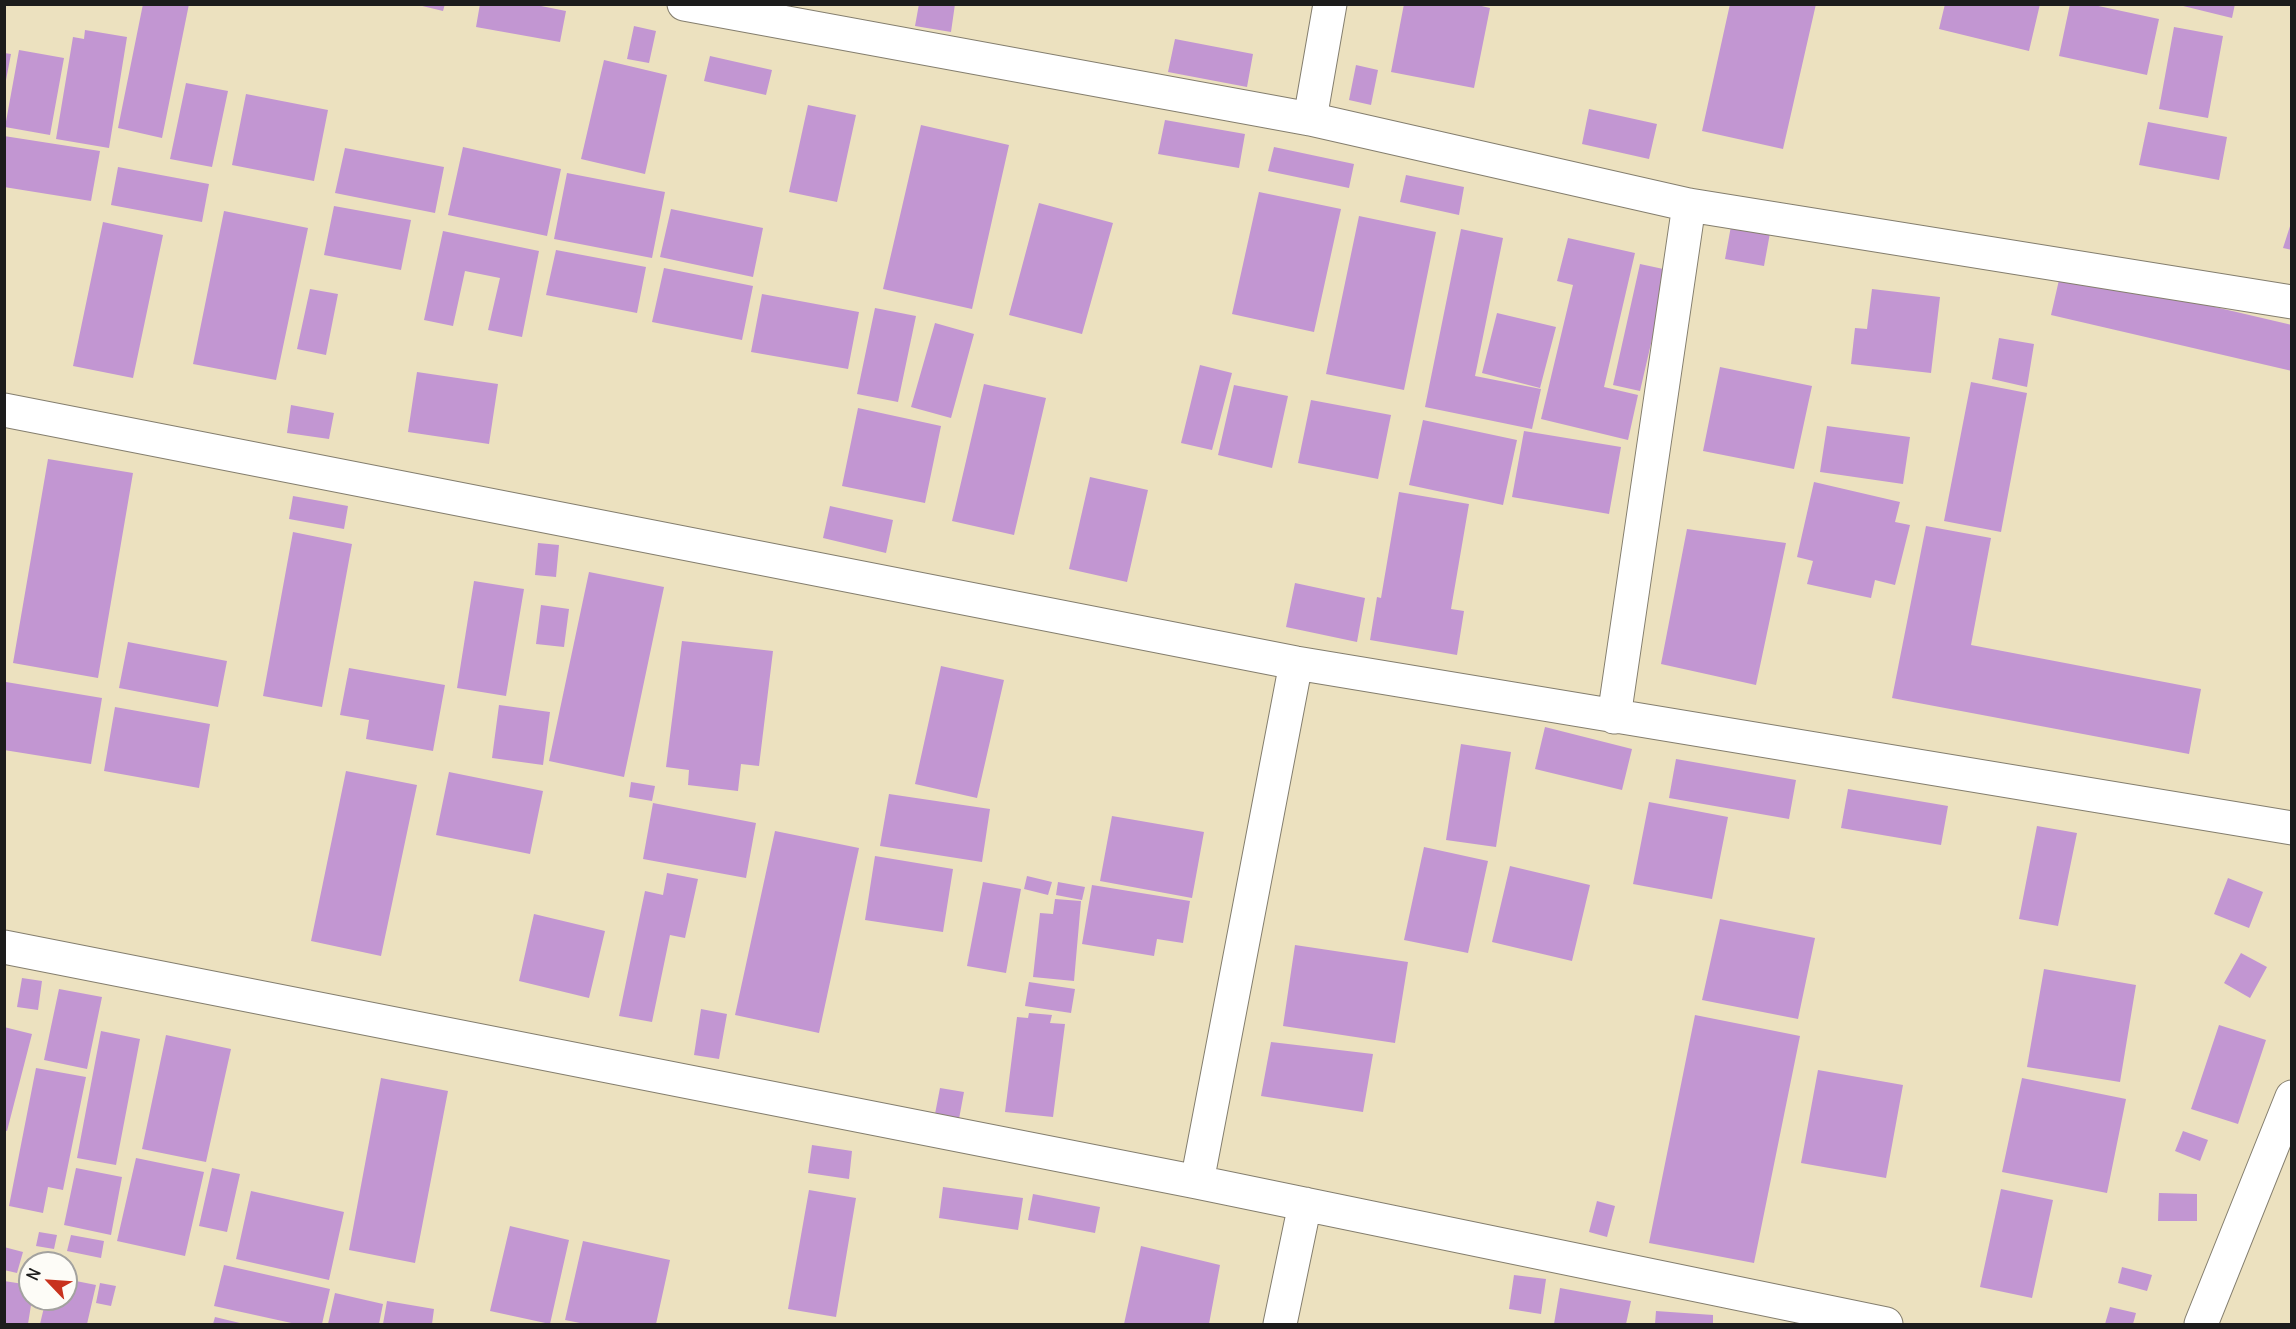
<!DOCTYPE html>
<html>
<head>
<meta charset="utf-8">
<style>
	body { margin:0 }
	#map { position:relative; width:2296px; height:1329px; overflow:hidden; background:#ece1bf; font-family:Delius,sans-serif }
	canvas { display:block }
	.frame { position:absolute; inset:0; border:6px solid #1c1c1c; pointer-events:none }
	.north { position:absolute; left:18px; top:1251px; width:60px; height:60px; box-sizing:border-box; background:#fdfcf7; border:2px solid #a3a29f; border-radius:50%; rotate:295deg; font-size:16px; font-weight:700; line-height:24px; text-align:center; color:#1c1c1c }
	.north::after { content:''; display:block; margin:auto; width:21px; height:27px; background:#c8321e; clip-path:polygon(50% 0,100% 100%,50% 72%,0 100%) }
</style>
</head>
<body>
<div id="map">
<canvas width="2296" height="1329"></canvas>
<div class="frame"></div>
<div class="north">N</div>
</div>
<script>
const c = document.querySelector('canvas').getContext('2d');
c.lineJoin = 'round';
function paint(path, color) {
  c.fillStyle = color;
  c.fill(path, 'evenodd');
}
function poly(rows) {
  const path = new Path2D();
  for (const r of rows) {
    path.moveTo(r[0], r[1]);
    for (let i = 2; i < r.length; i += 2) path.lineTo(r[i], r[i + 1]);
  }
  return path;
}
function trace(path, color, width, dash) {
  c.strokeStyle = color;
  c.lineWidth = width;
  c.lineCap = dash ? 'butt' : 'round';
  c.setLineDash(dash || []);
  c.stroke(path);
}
paint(poly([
	[143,4,189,4,162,138,118,128],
	[414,4,445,4,443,11],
	[480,4,531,4,566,11,560,42,476,27],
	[919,4,955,4,951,32,915,26],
	[1404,4,1473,4,1490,8,1474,88,1391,72],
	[1730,4,1816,4,1783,149,1702,131],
	[1945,4,2040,4,2029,51,1939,29],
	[2070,4,2089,4,2159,19,2147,75,2059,56],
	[2175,4,2235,4,2232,18],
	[634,26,656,31,649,63,627,59],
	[2174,27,2223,36,2208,118,2159,109],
	[85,30,127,37,109,148,56,139,73,37,84,39],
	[1175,39,1253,54,1247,87,1168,72],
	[19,50,64,58,50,135,5,127],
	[4,53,11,54,6,80,4,80],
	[710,56,772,70,766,95,704,81],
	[604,60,667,75,645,174,581,159],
	[1356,65,1378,70,1371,105,1349,100],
	[186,83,228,91,212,167,170,159],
	[246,94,328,110,314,181,232,165],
	[808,105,856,115,837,202,789,192],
	[1589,109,1657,124,1649,159,1582,144],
	[1165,120,1245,134,1239,168,1158,154],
	[2148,122,2227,137,2219,180,2139,165],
	[921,125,1009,145,972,309,883,289],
	[4,136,100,151,91,201,4,187],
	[463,147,561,169,547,236,448,215],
	[1274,147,1354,164,1349,188,1268,171],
	[345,148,444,167,435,213,335,193],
	[118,167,209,184,202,222,111,205],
	[567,173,665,192,652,258,554,239],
	[1406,175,1464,187,1459,215,1400,202],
	[1259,192,1341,209,1314,332,1232,314],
	[1039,203,1113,223,1082,334,1009,315],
	[334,206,411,220,401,270,324,255],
	[671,209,763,228,753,277,660,257],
	[224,211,308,228,276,380,193,364],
	[1733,215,1772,222,1764,266,1725,259],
	[1359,216,1436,232,1404,390,1326,374],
	[2292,220,2292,250,2283,248],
	[103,222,163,235,133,378,73,366],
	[1461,229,1503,238,1475,376,1541,389,1532,429,1425,407],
	[443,231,539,251,522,337,488,330,500,278,465,271,453,326,424,320],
	[1568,238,1635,253,1604,387,1638,395,1628,440,1541,419,1573,285,1557,281],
	[556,250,646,267,637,313,546,295],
	[1640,264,1668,270,1640,391,1613,385],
	[664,268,753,286,742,340,652,322],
	[2061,271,2292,325,2292,371,2051,315],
	[310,289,338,294,326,355,297,349],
	[1872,289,1940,297,1931,373,1851,364,1855,328,1867,329],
	[762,294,859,312,848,369,751,352],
	[875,308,916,316,898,402,857,394],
	[1497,313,1556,327,1540,388,1482,373],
	[935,323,974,334,951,418,911,407],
	[1999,338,2034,344,2027,387,1992,379],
	[1200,365,1232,373,1212,450,1181,443],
	[1720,367,1812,386,1794,469,1703,451],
	[417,372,498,384,489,444,408,432],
	[1971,382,2027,393,2001,532,1944,521],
	[984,384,1046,398,1014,535,952,521],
	[1234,385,1288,396,1272,468,1218,455],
	[1311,400,1391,415,1378,479,1298,463],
	[291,405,334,413,329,439,287,433],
	[858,408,941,426,925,503,842,486],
	[1423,420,1517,440,1503,505,1409,485],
	[1827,426,1910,437,1903,484,1820,472],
	[1524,431,1621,447,1609,514,1512,497],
	[48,459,133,473,98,678,13,663],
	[1090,477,1148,490,1127,582,1069,569],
	[1814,482,1900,502,1895,522,1910,525,1895,585,1875,580,1871,598,1807,584,1813,561,1797,557],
	[1399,492,1469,504,1451,609,1464,611,1457,655,1370,640,1377,597,1381,598],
	[293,496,348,506,344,529,289,519],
	[830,506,893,520,886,553,823,538],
	[1926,526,1991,538,1971,645,2201,689,2189,754,1892,698],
	[1687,529,1786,543,1756,685,1661,664],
	[293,532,352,544,322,707,263,696],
	[538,543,559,545,556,577,535,575],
	[589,572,664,587,624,777,549,761],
	[474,581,524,589,506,696,457,688],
	[1295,583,1365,598,1357,642,1286,627],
	[541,605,569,609,564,647,536,644],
	[682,641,773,651,759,766,741,764,738,791,688,785,689,770,666,767],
	[128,642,227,661,218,707,119,688],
	[941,666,1004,680,977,798,915,784],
	[349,668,445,685,433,751,366,739,369,720,340,715],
	[6,682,102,698,91,764,4,750],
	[499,705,550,712,543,765,492,758],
	[115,707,210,724,199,788,104,771],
	[1545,727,1632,749,1622,790,1535,769],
	[1461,744,1511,752,1496,847,1446,840],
	[1676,759,1796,780,1789,819,1669,798],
	[346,771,417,785,381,956,311,941],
	[449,772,543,791,530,854,436,835],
	[631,782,655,786,652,801,629,797],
	[1848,789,1948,806,1941,845,1841,828],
	[889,794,990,809,982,862,880,846],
	[1649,802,1728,817,1712,899,1633,884],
	[653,803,756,823,746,878,643,859],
	[1112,816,1204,832,1192,898,1100,881],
	[2037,826,2077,833,2058,926,2019,919],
	[775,831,859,848,819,1033,735,1015],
	[1424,847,1488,861,1468,953,1404,940],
	[875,856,953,869,943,932,865,920],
	[1510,866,1590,885,1572,961,1492,942],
	[667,873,698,879,685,938,670,935,652,1022,619,1016,645,891,663,895],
	[1027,876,1052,882,1048,895,1024,889],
	[2228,878,2263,892,2249,928,2214,914],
	[983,882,1021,889,1006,973,967,966],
	[1058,882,1085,887,1082,900,1056,895],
	[1092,885,1190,901,1183,943,1157,939,1154,956,1082,944],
	[1055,899,1081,901,1074,981,1033,977,1040,913,1053,914],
	[534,914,605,931,589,998,519,981],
	[1720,919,1815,938,1798,1019,1702,1000],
	[1295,945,1408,962,1395,1043,1283,1026],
	[2241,953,2267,967,2250,998,2224,983],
	[2044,969,2136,985,2120,1082,2027,1067],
	[22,978,42,981,38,1010,17,1007],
	[1029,982,1075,989,1071,1013,1025,1006],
	[59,989,102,997,87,1069,44,1060],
	[701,1009,727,1014,719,1059,694,1055],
	[1029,1013,1052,1015,1050,1023,1065,1024,1053,1117,1005,1112,1017,1017,1028,1018],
	[1695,1015,1800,1036,1754,1263,1649,1243],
	[2219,1025,2266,1040,2238,1124,2191,1109],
	[4,1027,32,1034,7,1131,4,1130],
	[101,1031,140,1039,116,1165,77,1158],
	[166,1035,231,1049,206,1162,142,1149],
	[1271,1042,1373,1054,1363,1112,1261,1096],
	[36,1068,86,1077,63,1190,48,1187,43,1213,9,1206],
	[1818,1070,1903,1085,1886,1178,1801,1163],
	[381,1078,448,1091,415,1263,349,1250],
	[2022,1078,2126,1099,2107,1193,2002,1172],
	[940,1088,964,1092,959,1119,935,1114],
	[2183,1131,2208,1140,2200,1161,2175,1151],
	[812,1145,852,1151,849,1179,808,1173],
	[136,1158,204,1172,185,1256,117,1241],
	[76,1168,122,1177,111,1235,64,1225],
	[212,1168,240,1174,227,1232,199,1226],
	[943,1187,1023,1198,1018,1230,939,1218],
	[2001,1189,2053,1200,2032,1298,1980,1287],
	[809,1190,856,1198,836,1317,788,1309],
	[251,1191,344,1212,329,1280,236,1259],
	[2159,1193,2197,1194,2197,1221,2158,1221],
	[1033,1194,1100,1207,1095,1233,1028,1220],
	[1597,1201,1615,1206,1607,1237,1589,1232],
	[510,1226,569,1240,550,1324,490,1311],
	[39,1232,57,1235,54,1249,36,1246],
	[71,1235,104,1241,101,1258,67,1251],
	[583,1241,670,1260,656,1324,585,1324,565,1320],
	[1141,1246,1220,1265,1209,1324,1124,1324],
	[4,1247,23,1252,17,1273,4,1270],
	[224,1265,330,1289,322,1324,296,1324,214,1306],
	[2122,1267,2152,1275,2147,1291,2118,1283],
	[1514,1275,1546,1279,1541,1314,1509,1309],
	[66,1279,96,1285,87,1324,40,1324,46,1299,66,1299],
	[4,1281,30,1285,30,1299,32,1299,28,1324,4,1324],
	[100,1283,116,1286,111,1306,96,1303],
	[1560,1288,1631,1301,1626,1324,1554,1324],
	[335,1293,383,1304,379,1324,328,1324],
	[387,1301,434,1309,432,1324,383,1324],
	[2110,1307,2136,1313,2133,1324,2105,1324],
	[1656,1311,1713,1315,1713,1324,1655,1324],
	[215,1317,244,1324,213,1324]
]), '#c296d2');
const minor = poly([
	[684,4,1310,119,1689,205,2292,302],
	[1310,119,1330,4],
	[4,410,1296,663,2292,828],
	[1614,717,1689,205],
	[4,947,1197,1182,1886,1324],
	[1197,1182,1296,663],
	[1280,1324,1305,1204],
	[2201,1324,2292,1097]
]);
trace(minor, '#847e6e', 35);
trace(minor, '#fff', 33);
</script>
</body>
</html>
